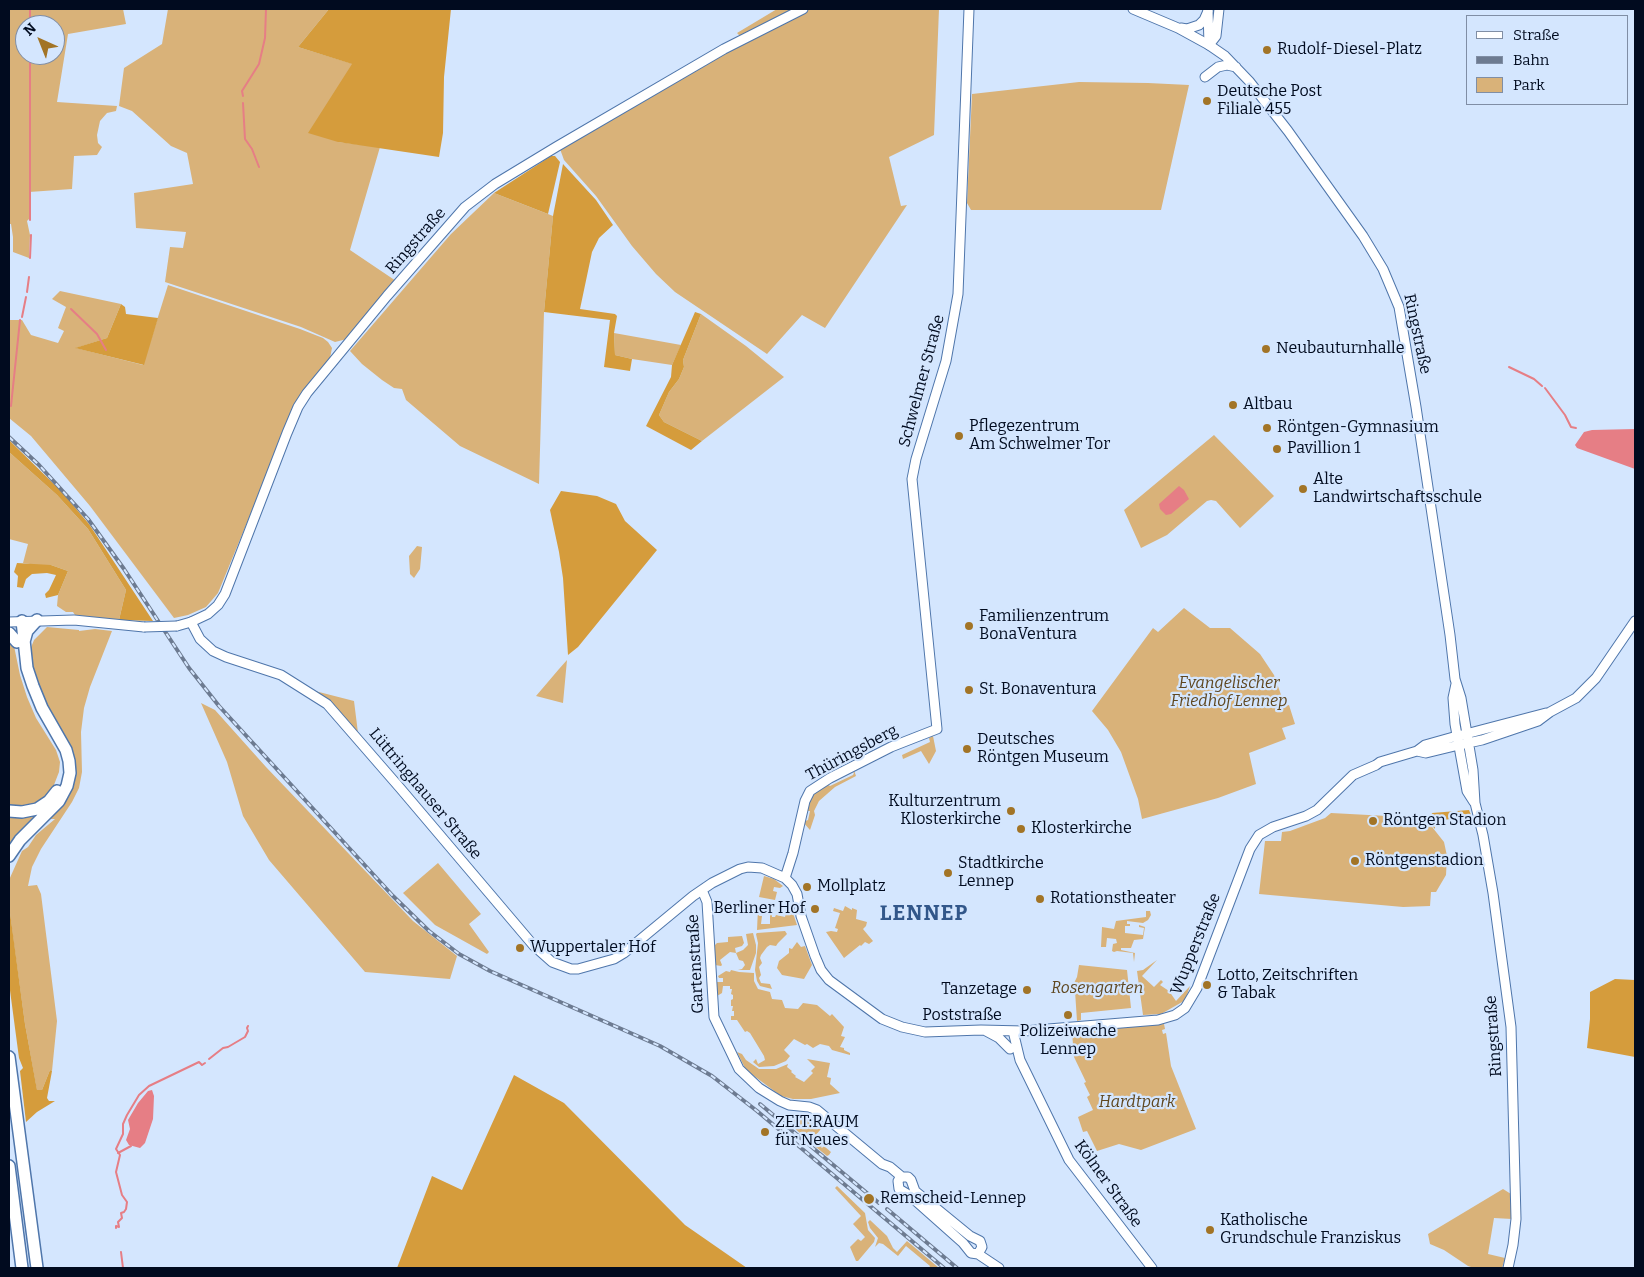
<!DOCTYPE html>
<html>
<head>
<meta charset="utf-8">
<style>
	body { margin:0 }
	#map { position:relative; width:1644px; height:1277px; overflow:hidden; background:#d4e6fe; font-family:Bitter,serif }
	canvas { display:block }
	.frame { position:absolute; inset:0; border:10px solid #010b1f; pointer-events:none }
	.legend { position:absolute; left:1466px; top:15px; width:162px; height:90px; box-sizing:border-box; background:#d4e6fe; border:1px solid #808ea5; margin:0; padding:6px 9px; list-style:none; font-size:15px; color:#010b1f }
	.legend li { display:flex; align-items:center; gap:10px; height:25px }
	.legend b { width:25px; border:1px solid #808ea5 }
	.north { position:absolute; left:15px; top:15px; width:50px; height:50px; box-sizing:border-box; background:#d4e6fe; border:1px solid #808ea5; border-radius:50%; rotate:316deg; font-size:14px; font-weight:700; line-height:20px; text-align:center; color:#010b1f }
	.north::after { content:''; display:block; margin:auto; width:18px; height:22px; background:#a27426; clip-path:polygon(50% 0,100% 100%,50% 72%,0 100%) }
</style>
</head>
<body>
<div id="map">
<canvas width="1644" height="1277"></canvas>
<div class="frame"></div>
<ul class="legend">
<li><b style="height:6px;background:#fff"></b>Straße</li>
<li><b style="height:6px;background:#6d7b91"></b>Bahn</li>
<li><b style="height:14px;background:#d9b279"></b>Park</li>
</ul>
<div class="north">N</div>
</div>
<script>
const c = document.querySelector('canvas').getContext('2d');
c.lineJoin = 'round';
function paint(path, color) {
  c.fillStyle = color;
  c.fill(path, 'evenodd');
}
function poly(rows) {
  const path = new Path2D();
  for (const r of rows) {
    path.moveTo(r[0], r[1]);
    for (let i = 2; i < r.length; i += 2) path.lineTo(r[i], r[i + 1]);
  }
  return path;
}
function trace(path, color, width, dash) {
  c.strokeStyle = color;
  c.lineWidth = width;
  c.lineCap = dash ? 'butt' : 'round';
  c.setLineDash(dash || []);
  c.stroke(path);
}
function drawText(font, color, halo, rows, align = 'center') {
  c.font = font + ' Bitter,serif';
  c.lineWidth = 4.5;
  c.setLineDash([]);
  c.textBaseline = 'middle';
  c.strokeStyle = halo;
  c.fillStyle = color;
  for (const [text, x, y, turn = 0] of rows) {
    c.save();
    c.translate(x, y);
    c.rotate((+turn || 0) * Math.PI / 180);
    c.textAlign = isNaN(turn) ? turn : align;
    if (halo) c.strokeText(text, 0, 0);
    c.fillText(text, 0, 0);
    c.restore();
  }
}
paint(poly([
	[9,9,123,9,126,24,68,34,57,102,117,106,116,111,107,113,100,121,97,135,98,143,102,147,97,155,74,156,72,189,29,192,29,219,27,221,30,235,29,258,13,252,13,237,11,224,9,224],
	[25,25,55,25,55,55,25,55],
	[168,9,329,9,298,47,353,64,338,142,380,147,350,250,396,281,347,339,335,342,301,327,165,282,170,247,183,248,186,232,136,228,134,193,193,184,187,153,171,146,132,111,119,106,124,68,162,44],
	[777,9,795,9,740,36,737,33],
	[809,9,939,9,934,135,889,157,901,206,907,205,825,328,802,315,767,354,675,292,656,274,632,246,596,196,564,160,560,149,738,44],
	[1079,82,1148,83,1189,85,1161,210,971,210,967,203,972,94],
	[494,193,553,216,544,312,539,484,460,446,406,400,402,389,394,388,382,380,362,364,350,351,451,234],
	[168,285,300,329,323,338,328,342,332,348,330,358,290,418,218,593,206,607,188,615,174,618,90,506,31,436,9,418,9,320,22,320,31,335,58,343,64,331,58,328,66,307,52,299,60,291,121,304,107,338,76,348,143,365],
	[701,314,746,346,784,377,702,441,664,422,659,415,669,392,679,379,684,367,683,360],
	[614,333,681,345,672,365,632,359,615,355],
	[1214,435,1274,496,1240,528,1216,501,1211,500,1207,501,1167,535,1141,548,1124,510],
	[9,452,57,495,88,529,126,590,119,620,75,615,73,612,66,612,57,606,58,595,68,571,51,565,44,566,23,563,28,544,9,539],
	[417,546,422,547,420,569,414,578,410,574,409,556],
	[1184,608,1210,628,1230,628,1260,654,1274,675,1285,706,1289,705,1295,724,1282,728,1286,739,1249,753,1256,784,1218,798,1142,819,1138,799,1121,752,1108,730,1092,711,1153,628,1158,632],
	[47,627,79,630,79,631,95,629,112,631,90,687,84,708,81,732,82,772,79,788,72,802,41,849,32,867,28,886,37,885,41,894,57,1021,52,1071,50,1070,42,1090,37,1091,25,1024,14,944,9,905,9,880,22,851,28,847,36,835,55,819,50,819,23,845,72,775,34,682,30,650,34,640],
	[9,636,14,646,20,675,27,697,36,718,56,750,60,762,59,772,52,790,49,795,32,806,9,806],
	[567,660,563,703,536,696,559,669],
	[30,686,41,712,63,750,67,765,67,776,64,788,54,803,19,838,9,852,9,813,27,815,41,810,57,796,64,778,65,767,63,755,35,705,28,687],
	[315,691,354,701,358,733,328,701],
	[201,703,215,710,266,767,413,921,457,956,450,979,365,972,269,860,243,816,227,762],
	[933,736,936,751,929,764,921,751,903,759,902,755,930,742,929,738],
	[854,770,856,776,835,787,819,801,814,811,815,815,810,830,803,822,808,820,810,811,805,811,813,793,827,784,830,786,853,775,854,773,852,771],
	[1331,813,1425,818,1444,842,1447,856,1446,875,1436,892,1431,892,1430,906,1403,907,1259,894,1265,841,1281,841,1282,832,1290,831,1325,818],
	[438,863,481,914,469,924,489,952,487,954,435,925,403,893],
	[764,876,774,879,783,886,780,888,774,887,773,891,777,892,775,900,759,897],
	[845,906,852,910,852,908,857,910,856,919,867,922,866,926,863,929,873,941,869,944,865,942,861,946,860,945,844,958,826,932,831,931,837,932,838,929,835,928,840,913,833,911,834,908,843,911],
	[758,908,760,908,759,916,762,916,761,924,770,924,770,912,772,912,772,917,775,917,776,915,785,917,786,913,793,913,797,925,757,930],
	[1146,911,1150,911,1151,915,1148,920,1143,923,1127,921,1127,924,1130,924,1130,926,1125,926,1125,933,1143,935,1144,928,1139,927,1139,925,1145,927,1143,939,1134,940,1131,948,1121,948,1121,950,1135,953,1134,962,1133,953,1117,951,1114,952,1112,951,1113,944,1117,943,1116,939,1107,938,1106,947,1101,947,1102,927,1114,929,1116,921,1146,917],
	[785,931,787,934,778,943,776,946,770,945,767,947,761,955,760,958,762,963,759,967,761,975,759,978,761,983,770,984,772,989,760,986,757,981,755,970,758,943,756,934,757,933],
	[753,933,756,945,756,953,750,970,738,970,742,969,745,965,743,961,739,960,736,953,730,952,720,960,722,965,721,966,715,965,714,946,717,943,728,942,728,937,742,936,744,943,742,946,735,948,736,953,743,950,748,945,746,934],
	[797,942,801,947,805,946,812,965,804,979,782,975,777,968,779,961,789,953,789,948,792,949],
	[1157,960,1142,976,1154,987,1161,980,1163,982,1160,985,1169,991,1176,1001,1190,986,1187,995,1184,1001,1161,1014,1143,1015,1137,971,1143,970],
	[1079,965,1127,970,1131,1008,1081,1013,1081,1020,1077,1021,1075,991,1071,989,1077,977],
	[731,970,739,972,754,973,754,981,758,989,770,992,772,999,782,1000,785,1008,798,1009,803,1003,817,1005,830,1016,832,1014,844,1027,841,1036,845,1037,840,1047,844,1048,844,1050,850,1053,850,1055,832,1050,829,1046,820,1044,813,1048,807,1044,805,1045,794,1039,784,1050,790,1056,786,1061,774,1066,759,1067,753,1062,756,1059,758,1064,765,1060,764,1056,750,1033,747,1031,745,1032,737,1020,731,1020,731,1016,734,1016,734,1011,732,1011,733,1006,731,1006,731,1000,733,999,733,995,731,994,732,989,730,989,730,986,723,986,722,993,717,996,716,982,723,982,723,978,719,978,718,976,726,971,730,972],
	[1164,1024,1165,1029,1162,1030,1163,1034,1166,1033,1171,1066,1196,1129,1141,1150,1119,1144,1097,1151,1087,1131,1083,1132,1078,1117,1093,1110,1087,1097,1090,1095,1084,1083,1086,1082,1074,1057,1072,1032,1068,1032],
	[737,1052,742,1054,746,1060,759,1069,776,1069,788,1064,787,1067,792,1071,791,1072,796,1076,795,1077,804,1082,813,1073,811,1071,815,1067,807,1059,830,1063,827,1077,831,1078,830,1084,840,1093,811,1099,793,1099,781,1096,746,1070],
	[786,1116,809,1120,811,1123,812,1122,821,1129,814,1137,822,1145,821,1147,822,1148,824,1146,831,1152,829,1155,827,1156,817,1148,784,1119],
	[837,1186,865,1213,868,1230,875,1238,874,1242,858,1261,856,1261,850,1247,858,1239,861,1241,865,1237,853,1224,861,1216,835,1188],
	[1503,1189,1511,1194,1512,1219,1494,1218,1488,1254,1505,1258,1502,1268,1474,1268,1468,1266,1444,1250,1430,1244,1428,1234],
	[870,1220,887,1236,893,1248,897,1252,907,1241,939,1268,929,1268,930,1266,906,1246,898,1256,883,1244,879,1243,875,1247,878,1238,870,1228,868,1222]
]), '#d9b279');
paint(poly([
	[329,9,451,9,444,77,443,133,439,157,338,142,308,133,352,64,298,47],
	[551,156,555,156,560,162,548,214,494,193],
	[563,164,596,200,613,225,599,238,592,252,580,309,615,314,617,316,614,333,615,355,632,359,630,371,604,367,610,320,544,312,553,216],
	[121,304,125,307,126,314,158,318,144,365,75,348,107,338],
	[695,312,701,314,683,360,684,367,679,379,669,392,659,415,664,422,702,441,691,450,646,426,671,377,672,365],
	[9,440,61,491,89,524,153,621,119,620,126,590,88,529,57,495,9,452],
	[561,491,597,496,616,504,625,521,657,550,578,647,568,655,563,578,559,552,550,510],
	[17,563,51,565,68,571,58,595,46,598,45,594,49,590,56,575,47,573,32,574,26,579,23,588,17,587,18,576,14,572],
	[1469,810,1471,815,1434,822,1435,829,1425,818,1431,817,1432,813],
	[9,905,25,1024,37,1090,42,1090,50,1070,52,1071,47,1098,49,1101,55,1101,37,1112,26,1122,20,1071,23,1068,19,1058,9,983],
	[1615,979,1635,980,1635,1057,1587,1048,1590,1019,1590,992],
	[514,1075,564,1103,685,1225,747,1268,397,1268,432,1176,462,1190]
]), '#d59c3c');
paint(poly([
	[1635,429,1635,469,1577,448,1575,445,1584,432,1592,430],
	[1179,486,1184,490,1189,499,1171,514,1166,515,1160,509,1159,504],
	[152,1090,154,1096,153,1119,145,1143,140,1148,129,1145,126,1140,130,1129,128,1120,138,1103,148,1091]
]), '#e67e85');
trace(poly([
	[30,9,30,25],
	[30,55,30,220],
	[243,96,242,91,259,64,265,38,266,9],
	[243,103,245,139,252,149,259,167],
	[30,258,31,235],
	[27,292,29,277],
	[71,309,97,334,106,350],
	[22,317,26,297],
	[1509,367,1534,379,1542,386],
	[1545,388,1565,415,1571,427,1576,428],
	[11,406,20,320],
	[209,1059,223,1048,228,1047,245,1037,248,1031,247,1028,248,1026],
	[118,1153,131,1146],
	[116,1228,116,1226,119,1227,118,1222,122,1218,121,1213,124,1212,126,1209,127,1202,122,1195,116,1172,120,1155,116,1149,123,1134,123,1124,127,1115,139,1095,149,1086,199,1062,202,1065,205,1063],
	[121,1252,123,1268]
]), '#e67e85', 2);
const secondary = poly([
	[1208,10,1209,45],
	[1209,45,1216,36,1219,9],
	[191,622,200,639,213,651,226,657,281,675,327,704,400,788,534,946,552,962,571,969,578,969,614,959,624,953,693,896,712,883,740,869,748,867,762,868,785,878,792,885,797,894,801,916,815,956,821,970,829,980,882,1019,902,1027,925,1032,981,1030,1024,1031,1158,1020,1175,1015,1185,1008,1197,988,1250,849,1259,835,1273,827,1306,816,1317,810,1353,775,1376,765,1380,762,1417,751,1426,753,1459,745],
	[1417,751,1425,745,1457,736],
	[785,878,793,853,805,801,810,791,830,778,891,747,937,729,912,479,916,459,946,361,958,294,969,9],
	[702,890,707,902,714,1017,739,1069,759,1088,780,1101,789,1105,809,1107,817,1110,882,1164,890,1167,902,1177],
	[986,1031,999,1038,1010,1049],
	[1013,1031,1020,1060,1069,1160,1152,1268],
	[899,1179,902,1177,908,1177,911,1180,915,1191,970,1236,980,1241,982,1247,978,1254],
	[898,1181,899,1189,909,1195,963,1243,971,1253,978,1254,999,1268]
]);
const primary = poly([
	[1133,9,1178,28,1209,45,1225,56,1249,81,1288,131,1363,236,1383,269,1399,307,1416,407,1450,635,1455,679,1461,698,1473,770,1475,803,1483,835,1493,893,1511,1027,1516,1219,1513,1245,1508,1268],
	[1181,28,1187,29,1199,25,1204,20,1208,11],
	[1205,77,1218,67,1227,65,1236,67],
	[9,622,74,620,144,627],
	[177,626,191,622,208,614,218,605,225,594,287,433,298,407,307,393,387,296,465,207,495,184,556,147,724,49,803,9],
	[1456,684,1453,698,1455,724,1467,791,1474,802],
	[1462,735,1546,713],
	[1459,745,1482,740,1538,721,1550,712,1576,698,1596,678,1635,621]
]);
const highway = poly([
	[9,633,17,642],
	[24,642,27,631,37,620],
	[9,811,22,812,37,809,49,801,57,791],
	[9,856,20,840,59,801,67,786,70,773,69,761,66,750,42,708,33,686,27,668,22,621],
	[9,1057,37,1268],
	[9,1166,22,1268]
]);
trace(secondary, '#4f76ab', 11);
trace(primary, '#4f76ab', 11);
trace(highway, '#4f76ab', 14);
trace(secondary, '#fff', 9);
trace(primary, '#fff', 9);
trace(highway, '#fff', 11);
const rail = poly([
	[9,437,39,465,88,519,124,569,189,668,219,706,393,896,429,931,459,954,490,971,660,1046,712,1076,757,1111,944,1268],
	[760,1104,879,1203],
	[887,1209,957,1268]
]);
trace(rail, '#6d7b91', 4);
trace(rail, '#d4e6fe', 2, [5.5]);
const primaryBridge = poly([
	[144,627,177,626]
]);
trace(primaryBridge, '#4f76ab', 11, []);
trace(primaryBridge, '#fff', 9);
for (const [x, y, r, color] of [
	[1267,50,5,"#a27426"],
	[1207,101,5,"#a27426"],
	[1266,349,5,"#a27426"],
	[1233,405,5,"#a27426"],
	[1267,428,5,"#a27426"],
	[959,436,5,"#a27426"],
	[1277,449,5,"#a27426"],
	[1303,489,5,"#a27426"],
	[969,626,5,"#a27426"],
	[969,690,5,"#a27426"],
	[967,749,5,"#a27426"],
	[1011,811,5,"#a27426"],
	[1373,821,5,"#a27426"],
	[1021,829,5,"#a27426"],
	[1355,861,5,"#a27426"],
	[948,873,5,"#a27426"],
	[807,887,5,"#a27426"],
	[1040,899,5,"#a27426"],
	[815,909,5,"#a27426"],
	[520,948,5,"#a27426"],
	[1207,985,5,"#a27426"],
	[1027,990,5,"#a27426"],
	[1068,1015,5,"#a27426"],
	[765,1132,5,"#a27426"],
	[869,1199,6,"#a27426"],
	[1210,1230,5,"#a27426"]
]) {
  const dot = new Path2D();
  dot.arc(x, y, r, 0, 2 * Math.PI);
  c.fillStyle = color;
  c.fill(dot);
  trace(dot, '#d4e6fe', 2);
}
drawText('16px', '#010b1f', '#d4e6fe', [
	["Rudolf-Diesel-Platz",1277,50],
	["Deutsche Post",1217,92],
	["Filiale 455",1217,110],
	["Neubauturnhalle",1276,349],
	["Altbau",1243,405],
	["Pflegezentrum",969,427],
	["Am Schwelmer Tor",969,445],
	["Röntgen-Gymnasium",1277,428],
	["Pavillion 1",1287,449],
	["Alte",1313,480],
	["Landwirtschaftsschule",1313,498],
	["Familienzentrum",979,617],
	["BonaVentura",979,635],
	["St. Bonaventura",979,690],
	["Deutsches",977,740],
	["Röntgen Museum",977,758],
	["Kulturzentrum",1001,802,"right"],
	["Klosterkirche",1001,820,"right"],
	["Röntgen Stadion",1383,821],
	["Klosterkirche",1031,829],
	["Röntgenstadion",1365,861],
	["Stadtkirche",958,864],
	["Lennep",958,882],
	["Mollplatz",817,887],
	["Rotationstheater",1050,899],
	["Berliner Hof",805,909,"right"],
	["Wuppertaler Hof",530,948],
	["Lotto, Zeitschriften",1217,976],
	["& Tabak",1217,994],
	["Tanzetage",1017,990,"right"],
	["Polizeiwache",1068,1032,"center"],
	["Lennep",1068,1050,"center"],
	["ZEIT:RAUM",775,1123],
	["für Neues",775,1141],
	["Remscheid-Lennep",880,1199],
	["Katholische",1220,1221],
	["Grundschule Franziskus",1220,1239]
], 'left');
drawText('16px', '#010b1f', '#d4e6fe', [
	["Ringstraße",416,241,-49],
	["Ringstraße",1417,334,78],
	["Schwelmer Straße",922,381,-75],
	["Thüringsberg",852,753,-28],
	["Lüttringhauser Straße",425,794,50],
	["Wupperstraße",1196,944,-68],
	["Gartenstraße",696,964,-93],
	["Poststraße",962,1016],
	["Ringstraße",1494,1036,-94],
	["Kölner Straße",1108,1184,54]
]);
drawText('italic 16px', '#5f4720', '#d4e6fe', [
	["Evangelischer",1229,684],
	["Friedhof Lennep",1229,702],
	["Rosengarten",1097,989],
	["Hardtpark",1137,1103]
]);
c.letterSpacing = '1px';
drawText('bold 21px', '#32578a', '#d4e6fe', [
	["LENNEP",924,914]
]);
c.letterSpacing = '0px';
</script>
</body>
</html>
